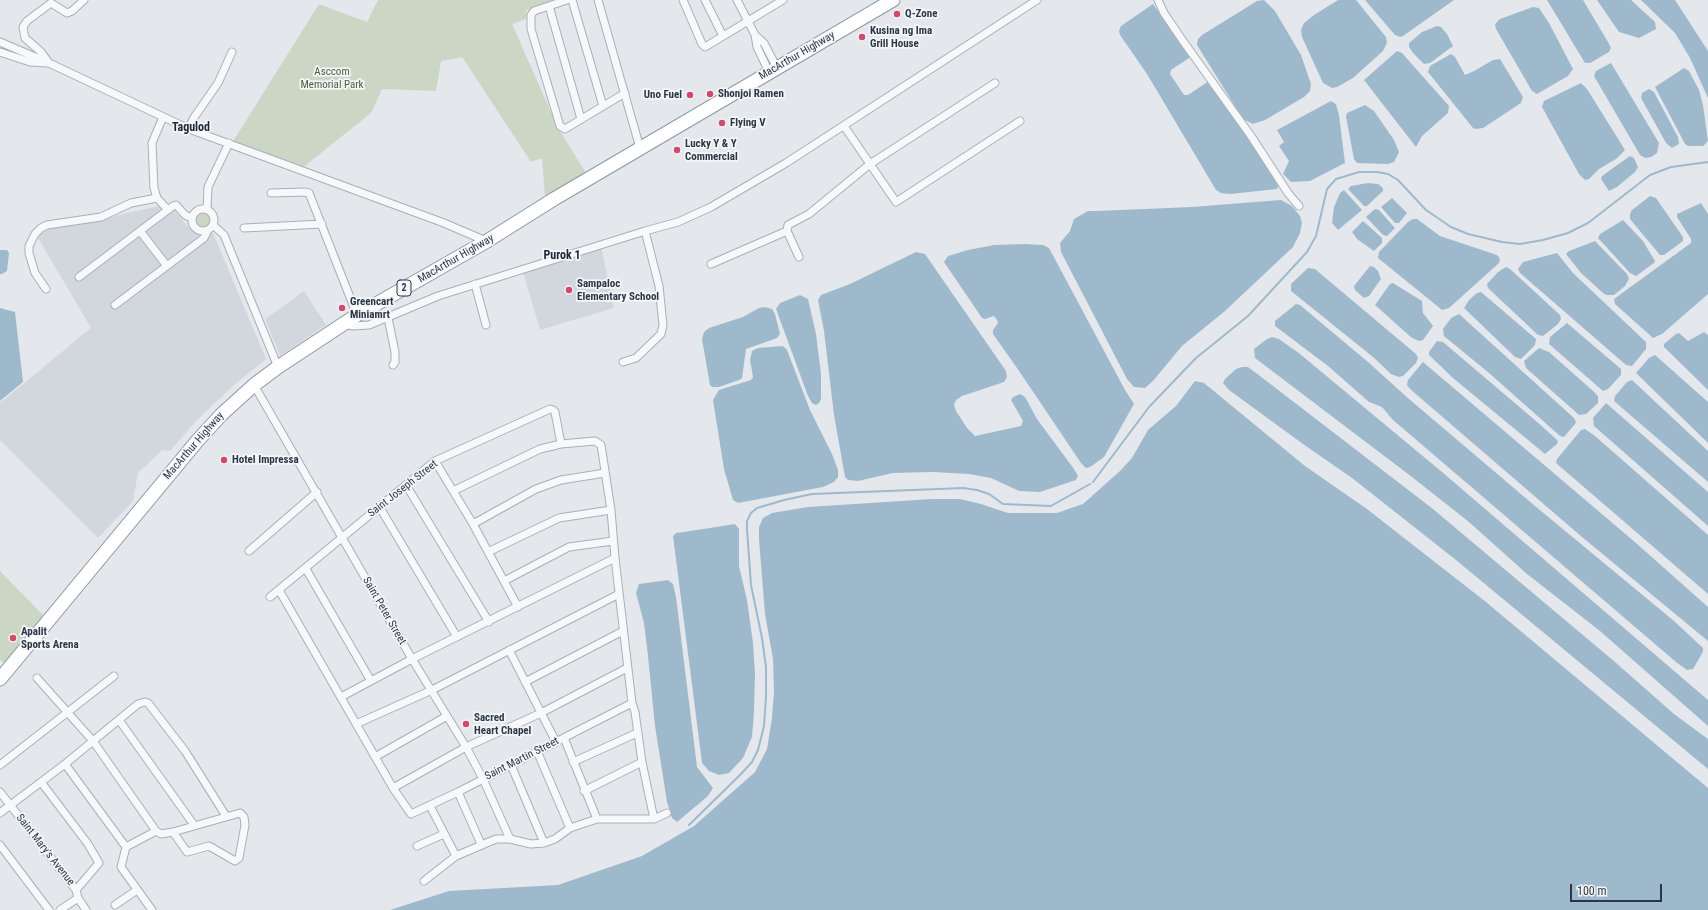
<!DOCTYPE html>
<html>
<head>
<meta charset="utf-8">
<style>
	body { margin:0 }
	#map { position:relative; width:1708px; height:910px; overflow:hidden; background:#e4e8ec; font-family:"Roboto Condensed",sans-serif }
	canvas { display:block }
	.scale { position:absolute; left:1570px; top:884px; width:92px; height:18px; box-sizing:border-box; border:2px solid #2b3745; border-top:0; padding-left:5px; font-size:12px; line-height:14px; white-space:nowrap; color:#2b3745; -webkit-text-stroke:3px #f4f6f9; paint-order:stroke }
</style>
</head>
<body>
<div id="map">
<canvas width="1708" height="910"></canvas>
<div class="scale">100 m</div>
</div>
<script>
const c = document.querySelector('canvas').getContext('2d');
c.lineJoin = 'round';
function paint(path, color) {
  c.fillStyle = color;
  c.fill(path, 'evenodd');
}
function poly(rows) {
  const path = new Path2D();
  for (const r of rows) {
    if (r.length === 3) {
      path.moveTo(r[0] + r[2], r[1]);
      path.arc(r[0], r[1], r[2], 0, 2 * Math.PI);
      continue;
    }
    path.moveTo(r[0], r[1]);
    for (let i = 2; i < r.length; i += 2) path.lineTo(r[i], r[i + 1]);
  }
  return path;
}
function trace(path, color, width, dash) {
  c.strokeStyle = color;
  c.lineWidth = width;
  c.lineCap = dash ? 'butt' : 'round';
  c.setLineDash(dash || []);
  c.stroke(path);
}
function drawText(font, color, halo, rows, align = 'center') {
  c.font = font + ' "Roboto Condensed",sans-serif';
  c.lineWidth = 3.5;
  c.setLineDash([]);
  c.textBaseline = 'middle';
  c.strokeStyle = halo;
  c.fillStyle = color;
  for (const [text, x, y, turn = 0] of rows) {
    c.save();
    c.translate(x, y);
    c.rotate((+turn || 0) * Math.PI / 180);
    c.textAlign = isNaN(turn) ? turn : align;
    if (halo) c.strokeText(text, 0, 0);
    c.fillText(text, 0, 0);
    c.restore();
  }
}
paint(poly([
	[168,204,193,232,200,236,213,233,266,359,234,385,196,421,170,451,162,450,138,473,133,501,98,538,0,440,0,403,91,328,37,236,44,229,83,223],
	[601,246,614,308,540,330,523,272],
	[304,291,326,325,280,356,265,319]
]), '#d2d7de');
paint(poly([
	[378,0,557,0,526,10,526,19,512,24,558,128,586,173,545,197,542,158,531,162,462,57,441,61,436,91,382,89,371,113,301,169,232,143,319,4,367,22],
	[203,220,8],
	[0,571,44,616,5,664,0,660]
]), '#cbd6c5');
paint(poly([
	[1264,0,1275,11,1301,55,1311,84,1310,91,1304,97,1265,120,1253,124,1243,119,1197,45,1198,39,1202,35,1257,1],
	[1338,0,1356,0,1386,37,1387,43,1383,51,1353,78,1337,87,1332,88,1323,83,1302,37,1301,30,1304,23,1314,15],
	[1365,0,1454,0,1403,36,1400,37,1395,35],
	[1547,0,1583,0,1608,42,1611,48,1609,52,1590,63,1585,63],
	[1597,0,1631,0,1655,22,1656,29,1639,38,1619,32],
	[1641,0,1675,0,1708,51,1708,98,1690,58,1675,33],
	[1153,4,1189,55,1189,58,1171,70,1170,74,1184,95,1188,95,1209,81,1279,183,1277,189,1230,194,1221,193,1216,190,1147,74,1120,35,1119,31,1121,26],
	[1533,7,1539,8,1549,23,1573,69,1568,76,1537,94,1532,91,1496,29,1495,24,1500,19],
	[1437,26,1441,27,1447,34,1453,46,1430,63,1424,64,1413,53,1409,47,1409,43,1422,32],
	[1397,51,1402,53,1449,106,1448,113,1422,136,1416,147,1364,80],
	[1451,54,1455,57,1465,75,1474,71,1493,60,1500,59,1523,97,1521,103,1483,128,1476,129,1473,128,1428,72,1430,66],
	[1611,63,1659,143,1657,153,1651,157,1645,158,1640,155,1594,76,1596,71],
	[1684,68,1689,71,1699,90,1703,105,1708,141,1703,146,1688,146,1685,144,1655,87],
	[1581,83,1587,89,1625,150,1616,159,1599,169,1589,179,1585,180,1579,174,1542,107,1544,101],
	[1649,89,1654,92,1678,137,1679,144,1672,148,1666,143,1641,98,1642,93],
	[1331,101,1336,104,1339,115,1345,163,1310,181,1291,182,1283,174,1289,161,1279,146,1284,142,1277,130],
	[1365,105,1374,111,1394,140,1399,152,1394,162,1388,164,1357,163,1354,159,1346,117,1347,113],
	[1630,156,1634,158,1638,167,1635,172,1617,187,1609,191,1601,179,1602,176],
	[1368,183,1378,184,1383,188,1383,191,1367,206,1364,206,1348,189,1351,186],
	[1344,190,1362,210,1338,230,1332,223,1334,207,1340,193],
	[1650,196,1656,198,1683,237,1683,241,1664,255,1660,255,1630,219,1630,214,1632,210],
	[1392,198,1407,213,1399,223,1395,223,1381,207],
	[1281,200,1292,206,1300,216,1302,223,1300,233,1293,247,1225,311,1182,346,1153,381,1145,388,1134,387,1127,379,1061,252,1060,243,1070,231,1074,219,1088,211,1096,211,1192,207],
	[1701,203,1708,214,1708,294,1662,334,1653,338,1615,304,1614,299,1691,243,1691,239,1677,217,1677,214],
	[1375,209,1379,210,1395,228,1387,236,1383,235,1366,217],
	[1413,219,1417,219,1440,236,1497,255,1500,259,1499,263,1449,308,1442,310,1378,258,1379,252,1408,222],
	[1623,220,1643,241,1655,261,1654,263,1636,276,1630,273,1598,238,1600,234],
	[1363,221,1382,238,1382,243,1374,251,1357,239,1352,232],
	[1595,241,1627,274,1629,279,1625,286,1614,295,1606,295,1603,293,1581,273,1566,254,1569,251],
	[1025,244,1043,245,1049,248,1125,390,1134,404,1104,457,1090,467,1086,468,1081,463,1017,368,993,334,993,330,998,323,997,320,994,316,985,319,982,318,944,262,948,256,968,250,994,245],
	[0,250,7,250,9,253,7,271,2,274,0,274],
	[916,252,925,254,1006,371,1007,377,1004,382,962,396,956,400,954,405,956,411,967,428,975,436,1021,426,1023,421,1011,400,1013,397,1020,394,1025,397,1037,419,1074,469,1078,476,1076,480,1040,492,1019,491,991,478,969,474,932,472,893,473,858,481,848,480,845,477,834,415,824,331,818,300,821,295,850,284],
	[1557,253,1573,273,1646,342,1646,349,1632,366,1626,365,1520,273,1518,269,1523,262],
	[1370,266,1374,267,1378,271,1381,279,1369,296,1364,298,1355,290,1354,286],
	[1506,267,1510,269,1560,315,1561,319,1558,324,1543,336,1538,335,1488,288,1487,284,1498,272],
	[1308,268,1315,269,1416,354,1418,358,1416,363,1403,376,1399,377,1391,374,1373,357,1291,291,1291,284],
	[1393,283,1422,301,1423,313,1433,326,1423,340,1419,341,1412,338,1375,305,1390,284],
	[1481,292,1536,339,1535,345,1521,359,1515,357,1464,308,1469,300,1477,293],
	[800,295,808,299,816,334,821,374,821,399,819,403,816,405,812,403,808,396,776,309,780,303],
	[1296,304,1300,305,1368,362,1409,399,1535,506,1674,621,1703,648,1703,652,1693,669,1687,670,1676,662,1393,420,1382,407,1369,402,1328,366,1275,326,1275,321],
	[765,307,772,309,775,314,780,334,777,338,746,349,742,378,739,380,719,387,712,387,710,385,702,339,704,332,709,328,743,317,759,308],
	[0,308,15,312,23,382,0,401],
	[1459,314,1574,418,1576,422,1575,424,1564,437,1560,436,1489,373,1444,336,1443,329,1451,318],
	[1567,323,1621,369,1621,375,1608,389,1603,391,1549,344,1550,337],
	[1704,332,1708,335,1708,390,1664,347,1664,344,1676,334,1679,333,1688,341],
	[1272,337,1279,339,1300,354,1442,472,1708,700,1708,726,1600,631,1527,574,1469,522,1412,477,1255,358,1254,349,1267,339],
	[1437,341,1443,342,1536,421,1555,438,1558,441,1557,444,1545,454,1453,378,1429,355,1429,352],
	[783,346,787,350,810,410,832,454,838,470,838,477,834,482,823,487,738,503,733,500,724,469,713,400,719,390,751,380,753,377,750,360,752,351,758,348],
	[1539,348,1549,352,1592,390,1598,396,1598,403,1586,414,1579,415,1526,368,1524,361],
	[1655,355,1708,402,1708,443,1636,373,1649,358],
	[1423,362,1636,543,1708,607,1708,641,1582,537,1410,389,1407,385,1408,380],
	[1242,367,1248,367,1260,376,1433,509,1615,662,1674,714,1708,739,1708,769,1456,560,1352,478,1303,444,1229,390,1223,383,1225,379,1236,369],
	[1632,380,1708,451,1708,482,1614,401,1615,396,1627,382],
	[1195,381,1204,383,1305,466,1367,509,1486,602,1708,788,1708,910,390,910,449,891,558,885,642,856,694,826,755,772,767,749,772,718,774,691,773,659,765,614,759,540,759,527,763,518,772,513,808,507,932,499,960,499,981,504,1008,513,1057,513,1083,504,1120,471,1132,458,1148,430,1176,406],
	[1606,403,1708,492,1708,526,1594,426,1593,418],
	[1585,429,1595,436,1708,535,1708,594,1556,463,1557,459,1581,430],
	[735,524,739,529,739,566,747,600,753,643,755,674,754,713,752,737,743,758,729,773,719,775,709,771,702,763,673,536,676,533,684,532],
	[668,580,673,584,676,597,697,767,713,788,708,796,677,822,672,818,667,802,655,726,648,656,644,623,636,593,639,584]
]), '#9fb9cc');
trace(poly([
	[1093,482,1149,407,1196,358,1248,316,1307,252,1316,236,1327,189,1336,179,1359,172,1377,172,1388,174,1398,180,1426,210,1451,227,1468,234,1502,242,1520,244,1543,240,1568,233,1588,223,1650,175,1671,167,1708,162],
	[689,825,740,775,752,762,758,750,764,726,766,697,766,667,762,638,751,585,747,529,747,521,751,513,757,508,784,500,812,494,963,488,977,490,989,494,1003,504,1051,506,1090,484]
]), '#9fb9cc', 2);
const street = poly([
	[567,0,534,11,531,15,531,29,560,126,565,129,625,93],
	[572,0,603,106],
	[598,0,640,148],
	[683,0,702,44,705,47,783,0],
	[705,0,723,36],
	[737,0,755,35,757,47,769,72],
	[1158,0,1164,13,1183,41,1251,136,1288,193,1299,206],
	[549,6,581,119],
	[755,35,764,43,777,68],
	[0,42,49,63,189,129,444,223,486,241],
	[0,52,30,62,47,63],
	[49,63,41,52,25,38,23,27,27,21,51,3,67,13,72,11,84,0],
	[163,117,152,143,154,188,157,198,168,210],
	[844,126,896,202,1020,121],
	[189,129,193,119,218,83,232,52],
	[271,193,305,192,309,193,357,315],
	[207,209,208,187,229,143],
	[203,220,11],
	[213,225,224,235,278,367],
	[244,228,322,224],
	[140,231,167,266],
	[799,257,787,231,788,225,809,214,870,164,995,83],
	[711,264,787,231],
	[79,277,173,206,176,205,185,215,192,218],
	[475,284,486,325],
	[46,289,35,273,29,253,29,246,35,234,41,228,47,225,101,217,131,203,157,198],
	[115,305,204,238,208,230],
	[388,318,395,352,395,362,393,365],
	[343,324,353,326,369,325,438,296,645,231,678,222,711,207,786,163,1037,0],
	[623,362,636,358,661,334,663,325,659,286,645,231],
	[254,385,412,659,466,747,483,779,510,839],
	[435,461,473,524,518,607],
	[406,485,489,622],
	[453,491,540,449,561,444,595,441,601,445,611,510,615,558,632,703,635,712,642,762,654,819],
	[379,506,457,637],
	[473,524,536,489,561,480,605,473],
	[249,551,317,492],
	[488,552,559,518,611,510],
	[306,569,371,681],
	[504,581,569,547,613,541],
	[279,590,393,788,411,814,458,792,632,703],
	[270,597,435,461,550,409,553,410,555,412,561,444],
	[509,650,556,742],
	[37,678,93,741,156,831],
	[525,682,623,631],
	[341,697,412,659,615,558],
	[119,720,194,825],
	[356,724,432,690,619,594],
	[564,738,597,819],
	[537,751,570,828],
	[375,757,447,716],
	[573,762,637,733],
	[65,764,126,847,121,867,152,910],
	[0,765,114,676],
	[511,765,544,843],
	[41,782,88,844,99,863,76,890],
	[393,788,466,747,541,713,627,668],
	[584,791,642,762],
	[0,792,76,890,78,898,86,910],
	[458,792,481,844],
	[430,806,456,856],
	[0,813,65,764,138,704,145,702,148,703,185,751,226,816],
	[0,845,49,910],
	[417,846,444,834],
	[126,847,156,831,161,834,173,832,240,813,244,817,245,825,239,858,235,861,209,846,187,852,173,832],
	[424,881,456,856,496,839,510,839,531,844,544,843,555,839,570,828,597,819,654,819,667,813],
	[115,905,137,890],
	[60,910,78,898]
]);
const highway = poly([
	[0,679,198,440,222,414,254,385,278,367,357,315,487,241,554,199,893,0]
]);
trace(street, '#a9afb7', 9);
trace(highway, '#8b97a3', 15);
trace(street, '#f7f8fa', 7);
trace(highway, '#fff', 13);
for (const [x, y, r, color] of [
	[897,14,4,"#d1496b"],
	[862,37,4,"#d1496b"],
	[710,94,4,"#d1496b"],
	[690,95,4,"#d1496b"],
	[722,123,4,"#d1496b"],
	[677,150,4,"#d1496b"],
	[569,290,4,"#d1496b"],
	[342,308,4,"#d1496b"],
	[224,460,4,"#d1496b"],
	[13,638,4,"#d1496b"],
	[466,724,4,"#d1496b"]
]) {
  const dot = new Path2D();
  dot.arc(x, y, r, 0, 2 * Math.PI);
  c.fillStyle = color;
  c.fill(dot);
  trace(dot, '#f4f6f9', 1.5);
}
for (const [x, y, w] of [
	[404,288,14]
]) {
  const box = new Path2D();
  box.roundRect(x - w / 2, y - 8, w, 16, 3);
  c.fillStyle = '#f4f6f9';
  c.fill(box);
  trace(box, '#2b3745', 1);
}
drawText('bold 10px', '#2b3745', null, [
	["2",404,288]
]);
drawText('bold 11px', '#2b3745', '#f4f6f9', [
	["Q-Zone",905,14],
	["Kusina ng Ima",870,31],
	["Grill House",870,44],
	["Shonjoi Ramen",718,94],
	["Uno Fuel",682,95,"right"],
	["Flying V",730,123],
	["Lucky Y & Y",685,144],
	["Commercial",685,157],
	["Sampaloc",577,284],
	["Elementary School",577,297],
	["Greencart",350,302],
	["Miniamrt",350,315],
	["Hotel Impressa",232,460],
	["Apalit",21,632],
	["Sports Arena",21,645],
	["Sacred",474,718],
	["Heart Chapel",474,731]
], 'left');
drawText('11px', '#2b3745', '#f4f6f9', [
	["MacArthur Highway",797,56,-30],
	["MacArthur Highway",456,259,-30],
	["MacArthur Highway",194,446,-49],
	["Saint Joseph Street",403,489,-38],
	["Saint Peter Street",384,611,60],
	["Saint Martin Street",522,759,-27],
	["Saint Mary's Avenue",45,850,52]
]);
drawText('11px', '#446138', '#f4f6f9', [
	["Asccom",332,72],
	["Memorial Park",332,85]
]);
drawText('bold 12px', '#1d2836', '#f4f6f9', [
	["Tagulod",191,128],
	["Purok 1",562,256]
]);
</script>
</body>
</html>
